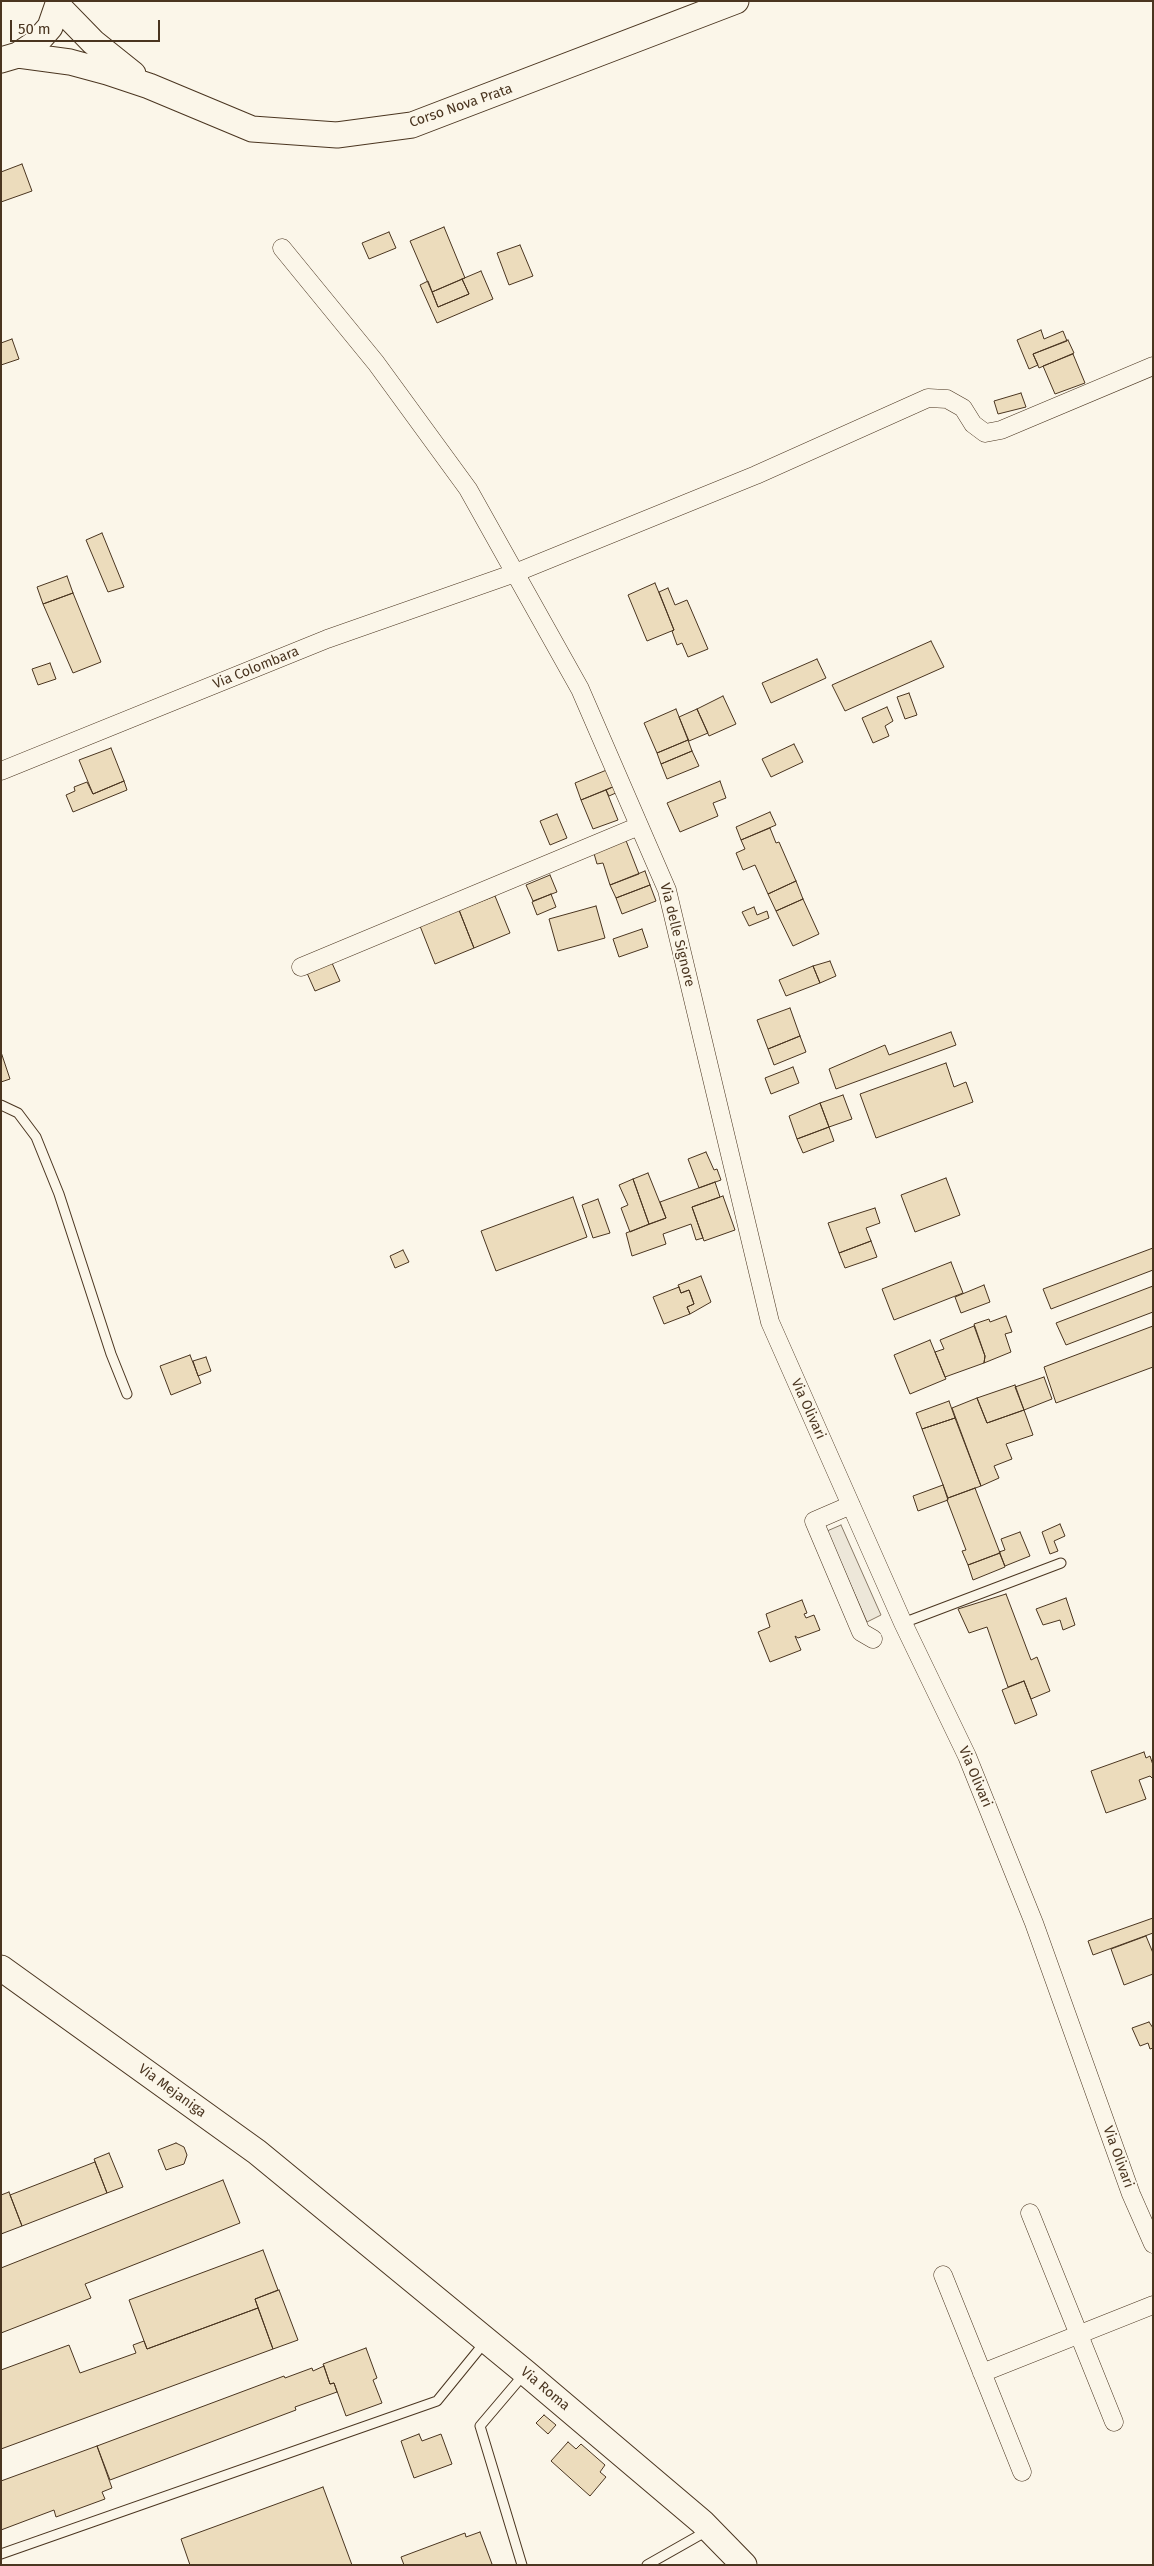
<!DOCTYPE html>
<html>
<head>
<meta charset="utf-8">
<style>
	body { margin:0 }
	#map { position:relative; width:1154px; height:2566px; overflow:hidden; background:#fbf6e9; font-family:"Fira Sans",sans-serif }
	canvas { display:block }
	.frame { position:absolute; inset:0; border:2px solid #4a3520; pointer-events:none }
	.scale { position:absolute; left:10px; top:20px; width:150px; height:22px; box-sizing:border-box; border:2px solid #4a3520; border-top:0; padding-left:6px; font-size:15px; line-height:18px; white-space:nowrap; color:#4a3520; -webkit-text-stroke:4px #fbf6e9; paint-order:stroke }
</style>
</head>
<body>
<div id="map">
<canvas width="1154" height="2566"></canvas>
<div class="frame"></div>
<div class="scale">50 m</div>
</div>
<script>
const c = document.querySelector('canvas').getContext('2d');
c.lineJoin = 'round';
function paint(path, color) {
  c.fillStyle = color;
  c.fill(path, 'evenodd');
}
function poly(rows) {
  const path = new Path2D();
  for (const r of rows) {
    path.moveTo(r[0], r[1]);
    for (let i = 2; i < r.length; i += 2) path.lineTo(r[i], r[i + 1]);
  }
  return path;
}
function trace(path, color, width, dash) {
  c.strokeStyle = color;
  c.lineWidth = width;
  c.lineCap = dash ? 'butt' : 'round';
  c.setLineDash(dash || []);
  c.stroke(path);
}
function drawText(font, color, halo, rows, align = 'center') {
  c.font = font + ' "Fira Sans",sans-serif';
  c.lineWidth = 4;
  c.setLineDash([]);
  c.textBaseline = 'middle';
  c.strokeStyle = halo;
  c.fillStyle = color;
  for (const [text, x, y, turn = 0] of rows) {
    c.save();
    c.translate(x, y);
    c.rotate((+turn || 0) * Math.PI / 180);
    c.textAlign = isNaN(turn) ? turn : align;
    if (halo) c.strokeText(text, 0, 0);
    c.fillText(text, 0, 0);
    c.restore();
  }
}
const parking = poly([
	[841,1525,881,1615,867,1622,827,1531,841,1525]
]);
paint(parking, '#ede7d9');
trace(parking, '#887966', 1);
const building = poly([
	[22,164,32,191,1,202,1,172,22,164],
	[444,227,465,278,432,292,410,241,444,227],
	[389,232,396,248,369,259,362,243,389,232],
	[520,245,533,276,509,285,497,253,520,245],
	[481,271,493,299,437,323,420,285,428,281,438,307,469,294,462,279,481,271],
	[462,279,469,294,438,307,432,292,462,279],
	[1041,330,1044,339,1063,331,1067,341,1033,354,1038,365,1029,369,1017,340,1041,330],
	[12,339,19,359,1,365,1,343,12,339],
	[1068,340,1074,353,1039,368,1033,354,1068,340],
	[1073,354,1085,383,1055,394,1043,366,1073,354],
	[1021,393,1026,407,998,414,994,401,1021,393],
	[102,533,124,587,108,592,86,540,102,533],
	[67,576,73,593,43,604,37,587,67,576],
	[655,583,674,630,647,641,628,595,655,583],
	[668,588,675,605,687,600,708,649,688,657,682,643,677,645,672,631,674,630,659,592,668,588],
	[73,593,101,662,73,673,43,604,73,593],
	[931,641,944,667,845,711,832,685,931,641],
	[817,659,826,678,771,703,762,683,817,659],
	[50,663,56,679,38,685,32,669,50,663],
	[909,693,917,715,905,719,897,697,909,693],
	[723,696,736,724,709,736,697,709,723,696],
	[887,707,893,721,885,726,889,736,873,743,862,718,887,707],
	[676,709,688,740,657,753,644,723,676,709],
	[697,709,708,733,689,741,679,717,697,709],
	[688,740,692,751,661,764,657,753,688,740],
	[794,744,803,762,771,777,762,759,794,744],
	[111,748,124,781,93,794,79,760,111,748],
	[692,751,699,766,667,779,661,764,692,751],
	[609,769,615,786,581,800,575,783,609,769],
	[124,781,127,790,73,812,66,795,75,791,74,787,87,782,93,794,124,781],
	[720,781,726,798,713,803,718,816,680,832,667,803,720,781],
	[615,786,618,792,609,796,606,790,615,786],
	[606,790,618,820,593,829,581,800,606,790],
	[770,812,776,825,741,840,736,827,770,812],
	[557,814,567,838,550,845,540,821,557,814],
	[770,828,776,843,779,842,796,881,768,894,755,865,743,870,736,853,745,849,741,840,770,828],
	[625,838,639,874,610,885,603,863,597,864,593,850,625,838],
	[645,871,650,885,616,898,610,885,645,871],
	[550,875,557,892,533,901,526,885,550,875],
	[796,881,803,899,776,911,768,894,796,881],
	[650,885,656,901,622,914,616,898,650,885],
	[551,894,556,907,537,915,532,902,551,894],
	[495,896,510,933,474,948,459,910,495,896],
	[803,899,819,934,793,946,776,911,803,899],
	[596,906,605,938,558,951,549,919,596,906],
	[754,907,757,915,767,911,769,918,749,926,742,912,754,907],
	[459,910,474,948,435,964,420,926,459,910],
	[642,929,648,947,619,957,613,939,642,929],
	[830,961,836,976,820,983,813,966,830,961],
	[332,963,340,981,315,991,307,973,332,963],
	[813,966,820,983,786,996,779,980,813,966],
	[790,1008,800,1036,768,1049,757,1020,790,1008],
	[951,1032,956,1045,836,1089,829,1069,885,1045,889,1055,951,1032],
	[800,1036,806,1052,774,1065,768,1049,800,1036],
	[1,1052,10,1079,1,1082,1,1052],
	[946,1063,954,1087,966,1082,973,1102,876,1138,860,1094,946,1063],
	[793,1067,799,1083,771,1094,765,1078,793,1067],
	[843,1095,852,1119,829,1127,820,1103,843,1095],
	[820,1103,829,1127,797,1139,789,1116,820,1103],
	[829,1127,834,1141,803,1153,797,1139,829,1127],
	[706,1152,714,1170,717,1169,721,1180,699,1188,688,1159,706,1152],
	[648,1173,666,1218,649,1224,633,1179,648,1173],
	[946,1178,960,1215,915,1232,901,1195,946,1178],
	[633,1179,649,1224,630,1232,621,1208,628,1205,619,1185,633,1179],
	[715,1182,720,1197,692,1207,703,1238,696,1240,691,1224,663,1234,666,1244,632,1256,626,1233,666,1218,660,1202,715,1182],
	[723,1196,735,1230,704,1241,692,1207,723,1196],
	[573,1197,587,1237,496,1271,481,1231,573,1197],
	[598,1199,610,1233,593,1238,582,1205,598,1199],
	[875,1208,880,1223,866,1228,871,1241,839,1253,828,1223,875,1208],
	[871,1241,877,1257,845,1268,839,1253,871,1241],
	[1153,1248,1153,1270,1051,1309,1043,1289,1153,1248],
	[403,1250,409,1262,395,1268,390,1256,403,1250],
	[951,1262,963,1293,894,1320,882,1289,951,1262],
	[701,1276,711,1302,690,1314,687,1307,694,1304,689,1290,681,1293,678,1285,701,1276],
	[984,1285,990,1302,961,1313,955,1297,984,1285],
	[1153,1286,1153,1312,1066,1345,1056,1323,1153,1286],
	[679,1287,681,1293,689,1290,694,1304,687,1307,690,1314,664,1324,653,1297,679,1287],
	[1006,1316,1012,1332,1005,1334,1011,1352,984,1363,985,1356,974,1324,989,1319,990,1322,1006,1316],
	[974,1326,985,1356,984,1363,945,1377,935,1352,944,1349,940,1340,974,1326],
	[1153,1326,1153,1367,1056,1403,1044,1367,1153,1326],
	[930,1340,946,1379,910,1394,894,1355,930,1340],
	[190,1355,201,1383,171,1395,160,1366,190,1355],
	[206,1357,211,1371,198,1376,193,1361,206,1357],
	[1044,1377,1052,1399,1024,1410,1015,1387,1044,1377],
	[1015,1385,1024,1410,987,1423,977,1398,1015,1385],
	[977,1398,987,1423,1024,1410,1033,1435,1006,1444,1012,1459,994,1466,999,1478,981,1486,952,1408,977,1398],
	[949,1401,955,1418,922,1429,916,1413,949,1401],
	[955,1418,981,1486,948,1498,922,1429,955,1418],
	[943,1485,948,1500,918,1511,913,1496,943,1485],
	[975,1488,1000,1553,968,1565,962,1551,966,1550,947,1500,948,1498,975,1488],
	[1060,1524,1065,1536,1054,1541,1058,1551,1050,1554,1042,1532,1060,1524],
	[1020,1532,1030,1556,1005,1566,999,1552,1005,1550,1001,1539,1020,1532],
	[1000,1553,1005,1567,973,1580,968,1565,1000,1553],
	[1006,1594,1031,1660,1037,1657,1050,1691,1031,1699,1024,1681,1008,1687,987,1627,969,1633,958,1609,1006,1594],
	[1066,1598,1075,1625,1063,1630,1060,1620,1043,1625,1036,1609,1066,1598],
	[802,1600,807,1613,804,1614,806,1618,814,1615,820,1630,798,1638,795,1636,801,1650,770,1662,758,1632,770,1627,766,1614,802,1600],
	[1024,1681,1037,1715,1015,1724,1002,1690,1024,1681],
	[1144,1752,1146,1758,1150,1756,1153,1765,1153,1779,1150,1776,1139,1780,1146,1799,1106,1813,1091,1771,1144,1752],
	[1153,1918,1153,1933,1093,1955,1088,1941,1153,1918],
	[1146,1936,1153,1953,1153,1974,1124,1985,1111,1949,1146,1936],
	[1149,2022,1153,2028,1153,2048,1150,2049,1148,2043,1140,2046,1132,2028,1149,2022],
	[176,2143,184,2147,187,2155,184,2164,166,2170,158,2150,176,2143],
	[109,2153,123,2187,107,2193,94,2159,109,2153],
	[95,2162,107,2193,22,2226,10,2195,95,2162],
	[223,2180,240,2223,85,2284,91,2298,1,2333,1,2268,223,2180],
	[9,2192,22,2226,1,2234,1,2195,9,2192],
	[263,2250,278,2290,255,2299,258,2308,147,2349,129,2300,263,2250],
	[279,2290,298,2340,273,2349,255,2299,279,2290],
	[258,2308,273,2349,1,2449,1,2370,69,2345,80,2373,136,2353,133,2345,144,2341,147,2349,258,2308],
	[366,2348,377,2378,373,2380,382,2403,346,2416,334,2383,330,2384,323,2364,366,2348],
	[324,2366,330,2384,334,2383,337,2392,295,2407,296,2410,110,2480,97,2446,284,2376,285,2378,312,2368,313,2371,324,2366],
	[544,2415,556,2425,548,2434,536,2423,544,2415],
	[419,2434,422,2441,441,2434,452,2464,414,2478,401,2441,419,2434],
	[568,2442,576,2449,581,2444,605,2465,600,2472,606,2477,590,2496,551,2461,568,2442],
	[97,2446,112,2488,102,2492,105,2499,56,2517,54,2510,1,2530,1,2481,97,2446],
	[323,2487,352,2565,190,2565,181,2539,323,2487],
	[480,2532,492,2564,489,2565,404,2565,401,2557,465,2533,466,2537,480,2532]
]);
paint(building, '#ecdcbc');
trace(building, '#4a3520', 1);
const lane = poly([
	[1,1105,18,1113,36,1137,59,1194,111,1354,127,1394],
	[903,1623,1061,1563],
	[1,2554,437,2401,485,2342],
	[522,2565,480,2426,525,2373],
	[647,2565,707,2531]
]);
const street = poly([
	[282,248,376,363,468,489,580,689,667,890,770,1322,903,1623,967,1756,1034,1923,1131,2194,1153,2244],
	[1,771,327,639,515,573,756,475,928,398,947,399,963,408,973,424,985,433,1001,430,1153,366],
	[301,967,639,826],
	[851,1505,814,1521,861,1632,873,1639],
	[1030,2213,1114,2422],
	[943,2275,1022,2472],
	[982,2373,1153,2305]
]);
const secondary = poly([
	[58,6,93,42,133,74],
	[18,55,70,62,107,72,149,86,252,129,337,135,412,125,736,1],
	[1,60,18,55,36,43,50,27,59,1],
	[1,1968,257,2152,526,2373,702,2522,744,2565]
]);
trace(lane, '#4a3520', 11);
trace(street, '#4a3520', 19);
trace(secondary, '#4a3520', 27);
trace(lane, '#fbf6e9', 9);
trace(street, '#fbf6e9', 18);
trace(secondary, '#fbf6e9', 25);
drawText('14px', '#4a3520', '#fbf6e9', [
	["Corso Nova Prata",461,106,-19],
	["Via Colombara",256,668,-22],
	["Via delle Signore",677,935,76],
	["Via Olivari",808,1409,66],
	["Via Olivari",975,1777,67],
	["Via Mejaniga",172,2091,36],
	["Via Olivari",1118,2157,70],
	["Via Roma",545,2389,40]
]);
</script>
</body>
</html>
